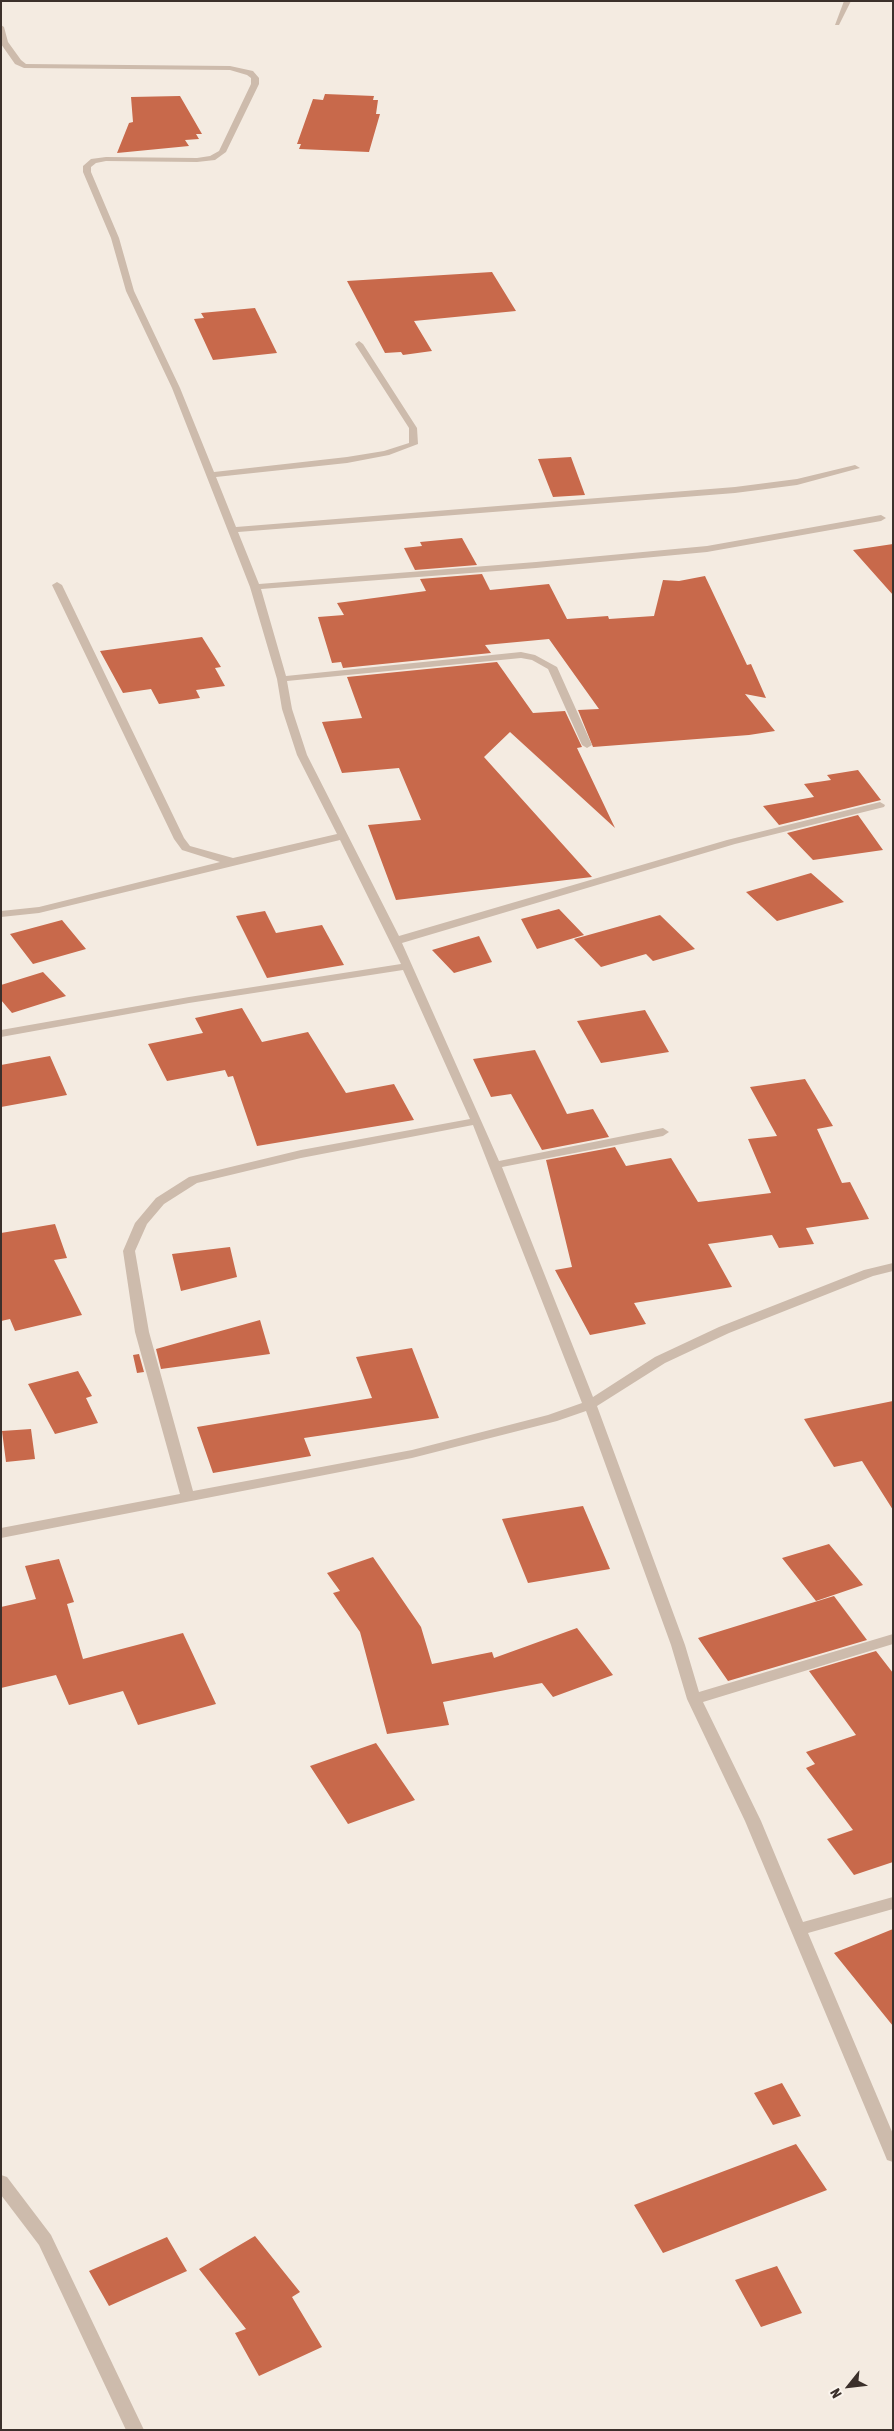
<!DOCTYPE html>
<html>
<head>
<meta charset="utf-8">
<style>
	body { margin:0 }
	#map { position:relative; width:894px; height:2431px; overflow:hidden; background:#f4ebe1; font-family:"Asap Condensed",sans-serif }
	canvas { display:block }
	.frame { position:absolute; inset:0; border:2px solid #3b302b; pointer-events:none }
	.north { position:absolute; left:824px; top:2361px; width:50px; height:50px; -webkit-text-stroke:4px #fbf5ee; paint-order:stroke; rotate:241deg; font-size:14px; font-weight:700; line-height:20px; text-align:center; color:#3b302b }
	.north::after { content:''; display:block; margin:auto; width:18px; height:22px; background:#3b302b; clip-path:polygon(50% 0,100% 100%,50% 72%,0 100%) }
</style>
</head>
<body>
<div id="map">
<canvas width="894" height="2431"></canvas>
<div class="frame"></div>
<div class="north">N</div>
</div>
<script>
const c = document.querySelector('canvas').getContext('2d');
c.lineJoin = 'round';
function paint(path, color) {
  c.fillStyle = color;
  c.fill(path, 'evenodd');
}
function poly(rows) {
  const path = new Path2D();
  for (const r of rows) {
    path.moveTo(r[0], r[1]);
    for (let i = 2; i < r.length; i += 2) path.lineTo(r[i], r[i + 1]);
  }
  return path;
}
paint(poly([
	[325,94,374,96,373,100,378,100,376,114,380,114,369,152,299,149,301,144,297,144,313,99,323,100],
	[180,96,202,134,196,134,199,139,185,140,189,146,117,153,129,123,133,122,131,97],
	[492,272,516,311,414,321,432,351,403,355,401,352,385,353,347,281],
	[255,308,277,353,213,360,194,319,204,318,201,313],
	[571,457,585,495,553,497,538,459],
	[462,538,477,565,415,570,404,548,422,546,420,542],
	[893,544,893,595,853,550],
	[482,574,490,590,549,584,567,619,608,616,609,619,654,616,663,580,679,581,705,576,747,665,751,664,766,698,745,694,775,731,749,735,593,747,578,710,599,709,549,639,485,645,491,653,343,668,341,662,332,663,318,617,344,615,337,603,426,591,420,579],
	[202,637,221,667,215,668,225,686,196,690,200,698,159,704,151,689,123,693,100,651],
	[497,662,533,713,565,711,582,747,577,748,615,828,510,732,484,757,592,877,396,900,368,825,421,820,399,768,342,773,322,722,362,718,347,677],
	[858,770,881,800,779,825,763,806,814,797,804,784,831,780,827,775],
	[858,815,883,850,813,860,787,833],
	[811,873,844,902,777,921,746,892],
	[559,909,584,935,537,949,521,919],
	[265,911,276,933,322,925,344,965,267,978,236,916],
	[660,915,695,949,653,961,646,954,601,967,574,939],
	[62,920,86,949,33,964,10,934],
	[479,936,492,962,454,973,432,950],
	[43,972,66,996,12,1013,1,1000,1,985],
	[242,1008,262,1042,308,1032,346,1093,394,1084,414,1120,257,1146,233,1076,228,1077,225,1070,167,1081,148,1044,203,1033,195,1018],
	[645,1010,669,1052,601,1063,577,1021],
	[535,1050,567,1114,593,1109,609,1137,542,1150,511,1094,491,1097,473,1059],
	[50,1056,67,1095,1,1107,1,1065],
	[805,1079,833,1126,817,1129,842,1183,850,1182,869,1219,806,1228,814,1244,779,1248,772,1235,708,1244,732,1287,634,1303,646,1324,590,1335,555,1270,572,1267,546,1160,615,1147,626,1166,671,1158,698,1202,771,1193,748,1139,777,1136,750,1087],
	[55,1224,67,1258,54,1260,82,1315,15,1331,10,1319,1,1321,1,1233],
	[230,1247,237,1277,181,1291,172,1254],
	[260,1320,270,1354,161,1369,156,1349],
	[412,1348,439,1418,304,1438,311,1456,213,1473,197,1427,372,1398,356,1357],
	[139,1354,144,1372,137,1373,133,1355],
	[78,1371,92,1396,86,1398,98,1423,55,1434,28,1384],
	[893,1401,893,1510,862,1461,834,1467,804,1419],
	[31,1429,35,1459,6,1462,2,1431],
	[583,1506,610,1569,528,1583,502,1519],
	[829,1544,863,1585,816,1601,782,1558],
	[373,1557,421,1627,432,1664,492,1652,494,1658,577,1628,613,1675,553,1697,542,1683,443,1702,449,1725,387,1734,360,1632,333,1593,340,1591,327,1573],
	[59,1559,74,1602,67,1604,83,1659,183,1633,216,1704,138,1725,123,1691,69,1705,56,1675,1,1688,1,1607,36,1599,25,1566],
	[834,1596,867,1640,728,1681,698,1638],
	[876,1651,893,1673,893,1862,854,1875,827,1839,853,1830,806,1768,815,1764,806,1752,856,1735,809,1671],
	[376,1743,415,1800,348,1824,310,1766],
	[893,1929,893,2026,834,1953],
	[782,2083,801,2116,773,2125,754,2093],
	[796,2144,827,2190,663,2253,634,2205],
	[255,2236,300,2292,292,2297,322,2347,259,2376,235,2333,246,2329,199,2269],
	[167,2237,187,2271,109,2306,89,2271],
	[777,2266,802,2313,761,2327,735,2280]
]), '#c8694b');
paint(poly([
	[844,1,851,1,839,25,835,25,844,1],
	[1,25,4,27,8,42,21,60,26,64,230,66,253,71,259,78,259,84,226,152,215,160,197,162,106,161,96,163,91,167,91,172,119,238,134,291,180,388,214,472,347,457,384,451,409,443,409,428,355,344,359,341,363,344,417,428,418,444,389,455,347,463,216,477,236,527,735,487,797,479,855,465,860,468,797,485,735,493,238,532,259,584,536,562,707,546,881,515,886,518,881,521,707,552,536,568,261,589,286,676,521,652,535,655,557,667,592,745,587,748,582,745,548,669,532,660,521,658,287,681,292,709,307,755,399,936,727,840,880,802,885,805,884,807,735,844,402,943,499,1161,663,1128,669,1132,663,1136,502,1167,593,1397,655,1357,719,1327,864,1270,893,1263,893,1271,873,1276,729,1333,665,1363,597,1406,685,1645,699,1692,893,1634,893,1644,703,1702,761,1821,803,1922,893,1897,893,1909,808,1933,893,2134,893,2162,887,2160,885,2155,745,1821,687,1699,671,1645,586,1411,557,1421,412,1458,1,1538,1,1528,180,1494,135,1332,123,1251,135,1223,156,1198,189,1177,301,1150,470,1119,403,970,189,1003,1,1037,1,1030,189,997,401,964,340,840,39,913,1,917,1,911,39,907,220,862,182,850,174,839,52,585,57,582,62,585,184,838,190,846,233,858,337,834,297,755,282,709,277,679,250,587,172,388,126,291,111,238,83,172,83,166,91,159,106,157,197,158,210,156,219,151,251,84,251,78,247,75,230,70,24,68,15,64,1,44,1,25],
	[473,1125,582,1403,548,1415,412,1450,193,1491,149,1332,135,1251,147,1224,164,1204,197,1183,301,1158,473,1125],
	[1,2175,7,2177,51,2235,144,2430,126,2430,39,2245,1,2195,1,2175]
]), '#cdbbac');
</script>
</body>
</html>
